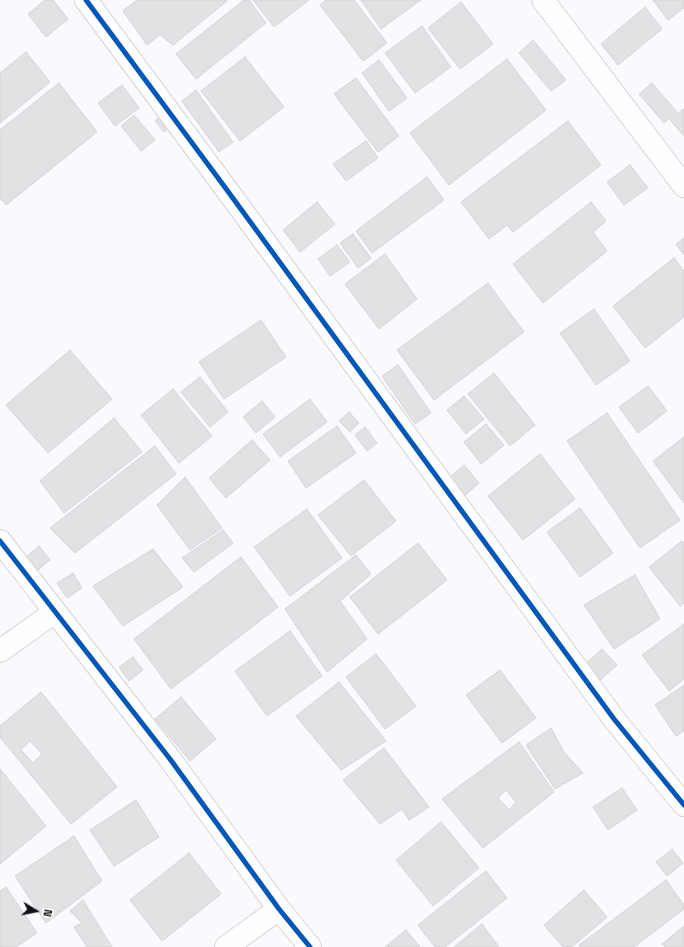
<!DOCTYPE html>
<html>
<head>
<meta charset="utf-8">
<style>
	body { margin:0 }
	#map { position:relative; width:684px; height:947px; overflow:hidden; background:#f8fafd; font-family:"Space Grotesk",sans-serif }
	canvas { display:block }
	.north { position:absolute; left:16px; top:891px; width:40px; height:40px; -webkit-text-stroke:3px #fff; paint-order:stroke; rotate:100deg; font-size:11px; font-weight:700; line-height:16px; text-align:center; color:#101214 }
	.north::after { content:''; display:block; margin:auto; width:14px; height:18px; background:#101214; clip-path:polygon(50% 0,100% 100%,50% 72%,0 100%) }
</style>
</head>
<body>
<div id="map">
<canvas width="684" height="947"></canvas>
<div class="north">N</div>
</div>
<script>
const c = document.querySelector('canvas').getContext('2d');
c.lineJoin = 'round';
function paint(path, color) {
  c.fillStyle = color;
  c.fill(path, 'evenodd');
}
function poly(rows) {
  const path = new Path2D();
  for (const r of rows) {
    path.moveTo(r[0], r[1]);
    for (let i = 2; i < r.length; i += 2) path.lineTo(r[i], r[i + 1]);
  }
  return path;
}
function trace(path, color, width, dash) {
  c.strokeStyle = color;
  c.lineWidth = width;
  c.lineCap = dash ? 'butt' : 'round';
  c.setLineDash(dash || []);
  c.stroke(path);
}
const building = poly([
	[45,0,53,0,68,19,46,37,28,14,45,0],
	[137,0,226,0,227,1,173,45,160,35,147,45,123,11,137,0],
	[244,0,249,0,266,23,196,79,176,54,244,0],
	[253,0,309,0,274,27,253,0],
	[326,0,354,0,387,43,363,61,320,5,326,0],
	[361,0,421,0,381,29,361,0],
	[653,0,684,0,684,8,668,20,653,0],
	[461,2,493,44,460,69,428,28,461,2],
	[645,7,662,29,618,65,601,44,645,7],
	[422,26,451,67,415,93,385,53,422,26],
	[533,40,566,80,551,91,519,53,533,40],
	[26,52,50,82,0,123,0,73,26,52],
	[245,57,284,107,240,141,201,91,245,57],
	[507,59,546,110,449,185,410,133,507,59],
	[379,60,407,98,389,111,362,73,379,60],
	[356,78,399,136,378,152,334,94,356,78],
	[59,83,97,132,6,205,0,198,0,130,59,83],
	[652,83,677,112,664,123,639,94,652,83],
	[122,85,139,108,115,126,98,103,122,85],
	[196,90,233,142,219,152,182,101,196,90],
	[683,109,684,110,684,136,670,120,683,109],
	[134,115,155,140,141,151,121,126,134,115],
	[161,116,170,127,164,132,155,121,161,116],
	[568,121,601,165,513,232,507,225,489,239,461,202,568,121],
	[366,141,378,158,346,181,333,164,366,141],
	[630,165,648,188,624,205,607,182,630,165],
	[427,177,444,200,372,253,356,231,427,177],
	[317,202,335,224,300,252,283,230,317,202],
	[591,202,606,221,593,232,607,251,543,303,513,264,591,202],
	[353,234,371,258,358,268,340,243,353,234],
	[684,238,684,255,676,244,684,238],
	[337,245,350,262,330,276,318,259,337,245],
	[385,254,417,299,379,329,345,284,385,254],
	[674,258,684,271,684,317,645,348,613,306,674,258],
	[488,283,524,332,434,400,397,350,488,283],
	[594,309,630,361,596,385,560,333,594,309],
	[261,320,286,357,224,399,199,362,261,320],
	[70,350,112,399,48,453,6,405,70,350],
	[398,365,431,413,415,424,382,376,398,365],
	[494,373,535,425,510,446,468,394,494,373],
	[200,377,228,412,210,427,181,392,200,377],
	[648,386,667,411,638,433,619,407,648,386],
	[173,389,212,436,179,463,141,415,173,389],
	[464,396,484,419,466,434,447,410,464,396],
	[310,399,327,422,280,457,263,434,310,399],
	[262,401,275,417,256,433,243,417,262,401],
	[349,412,359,423,350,432,339,421,349,412],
	[607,413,680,520,640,548,567,441,607,413],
	[114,418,142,452,64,513,40,481,114,418],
	[486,424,504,445,481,464,464,442,486,424],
	[337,426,356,453,306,488,288,461,337,426],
	[365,427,377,443,367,451,355,435,365,427],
	[684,437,684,503,653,461,684,437],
	[252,440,270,460,226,498,209,478,252,440],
	[155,446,176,474,75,553,50,528,155,446],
	[540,454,575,499,523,540,488,496,540,454],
	[464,465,479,483,464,496,448,479,464,465],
	[185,477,222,528,190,550,157,505,185,477],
	[364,480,396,521,351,556,318,515,364,480],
	[580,508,613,553,580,577,547,532,580,508],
	[307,509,342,558,290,596,254,547,307,509],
	[223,530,233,543,194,572,182,558,223,530],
	[682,541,684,543,684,603,680,606,649,567,682,541],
	[418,543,447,580,378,634,350,597,418,543],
	[39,546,50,560,35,572,25,558,39,546],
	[153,549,183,587,123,626,93,586,153,549],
	[356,555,371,574,340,601,367,639,327,672,285,609,356,555],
	[241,557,278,607,171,689,134,639,241,557],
	[73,573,82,588,67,598,57,583,73,573],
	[635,575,660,619,614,649,584,605,635,575],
	[684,624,684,679,669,691,642,655,684,624],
	[290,631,322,676,267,716,235,671,290,631],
	[602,649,617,665,600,680,585,664,602,649],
	[376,654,416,706,385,729,346,677,376,654],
	[133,657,143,670,129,681,119,667,133,657],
	[500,670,536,718,502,743,466,695,500,670],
	[339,682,386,741,341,770,296,716,339,682],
	[684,685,684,731,676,736,655,705,684,685],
	[41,692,117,787,71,824,0,737,0,726,41,692],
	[30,741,42,754,33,763,21,750,30,741],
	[181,697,216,739,190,761,155,719,181,697],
	[551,728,564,752,583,773,555,789,526,745,551,728],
	[519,742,554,792,483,848,442,799,519,742],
	[506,790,516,802,509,810,498,798,506,790],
	[384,748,429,807,409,820,402,809,380,824,343,780,384,748],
	[0,769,46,826,0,864,0,769],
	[622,788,637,810,608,830,593,807,622,788],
	[136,800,159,837,114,866,90,830,136,800],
	[441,822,479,868,433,906,396,860,441,822],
	[74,836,102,881,46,923,15,876,74,836],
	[672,849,683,863,667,876,656,862,672,849],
	[189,853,221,894,162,941,130,900,189,853],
	[486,871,507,898,445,947,435,947,418,925,486,871],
	[666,880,684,905,684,909,634,947,580,947,579,945,666,880],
	[6,887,37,933,16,947,0,947,0,891,6,887],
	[584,890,607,917,572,947,563,947,544,925,584,890],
	[83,900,112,947,87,947,74,927,82,923,70,911,83,900],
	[482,924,499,947,454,947,482,924],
	[684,926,684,947,665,947,662,944,684,926],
	[406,930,420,947,385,947,406,930]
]);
paint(building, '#e2e2e4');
trace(building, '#d4d4d6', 1);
const street = poly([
	[86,0,224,186,614,719,684,805],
	[543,0,684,186],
	[0,541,170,759,279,909,310,947],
	[0,651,55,612],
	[226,947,279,909]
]);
trace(street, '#d3d5d7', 24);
trace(street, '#fefeff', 22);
trace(poly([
	[86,0,224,186,614,719,684,805],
	[0,541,170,759,279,909,310,947]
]), '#0057b8', 5);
</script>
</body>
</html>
